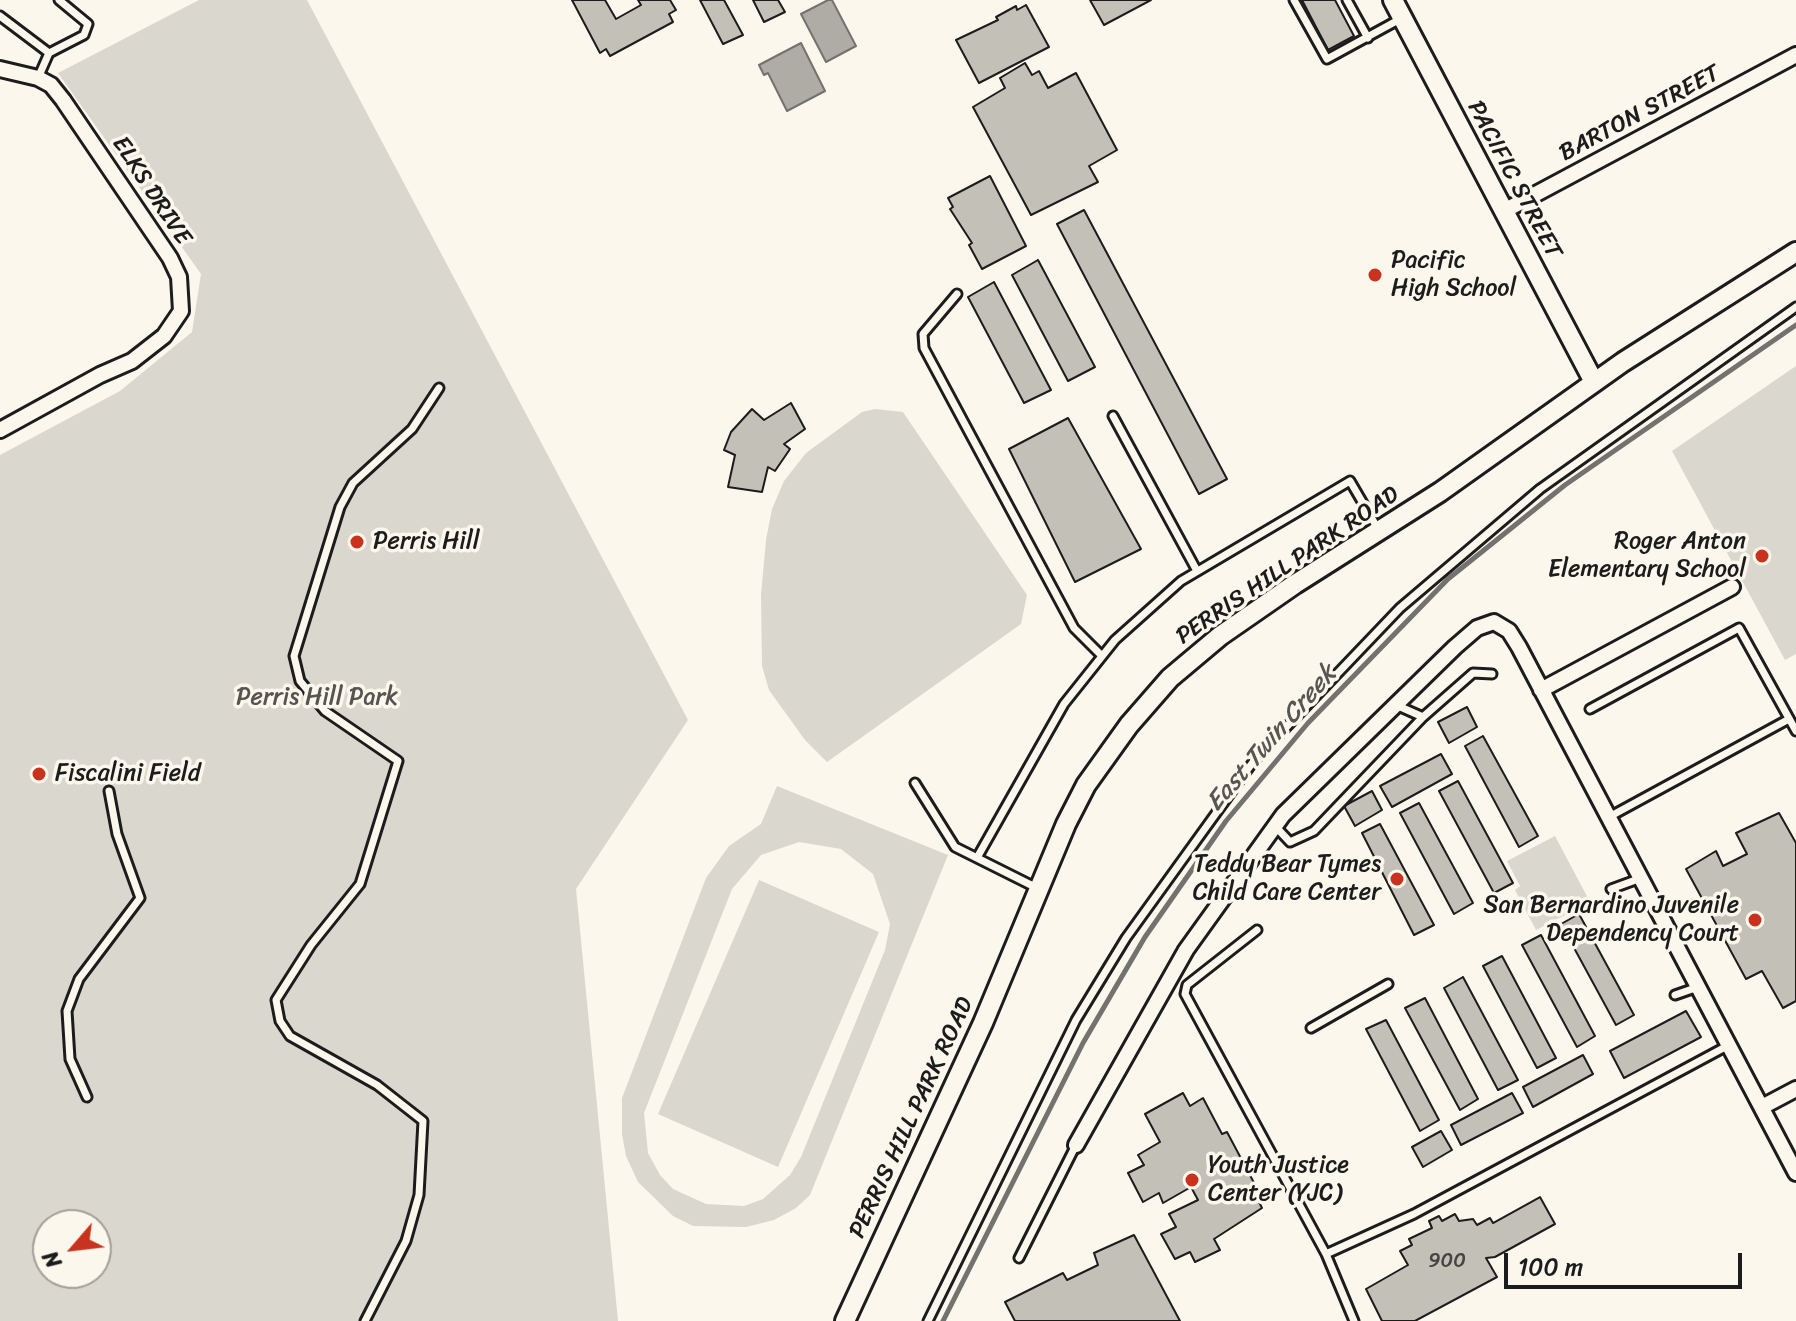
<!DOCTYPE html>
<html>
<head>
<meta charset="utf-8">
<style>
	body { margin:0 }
	#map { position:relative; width:1796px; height:1321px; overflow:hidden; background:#fbf7ec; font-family:Sriracha,sans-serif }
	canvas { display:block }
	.north { position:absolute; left:32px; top:1209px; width:80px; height:80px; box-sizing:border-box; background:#fbf7ec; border:2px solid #a29f99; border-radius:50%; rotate:242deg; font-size:22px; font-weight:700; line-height:32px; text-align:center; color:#1c1c1c }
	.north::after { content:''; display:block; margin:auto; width:28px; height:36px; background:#c8321e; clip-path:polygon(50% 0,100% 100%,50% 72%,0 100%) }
	.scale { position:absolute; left:1504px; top:1253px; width:238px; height:36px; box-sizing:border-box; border:4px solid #1c1c1c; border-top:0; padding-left:10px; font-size:24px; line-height:28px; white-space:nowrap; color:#1c1c1c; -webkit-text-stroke:6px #fbf7ec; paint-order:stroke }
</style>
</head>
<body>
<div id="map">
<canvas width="1796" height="1321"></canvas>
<div class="north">N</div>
<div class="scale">100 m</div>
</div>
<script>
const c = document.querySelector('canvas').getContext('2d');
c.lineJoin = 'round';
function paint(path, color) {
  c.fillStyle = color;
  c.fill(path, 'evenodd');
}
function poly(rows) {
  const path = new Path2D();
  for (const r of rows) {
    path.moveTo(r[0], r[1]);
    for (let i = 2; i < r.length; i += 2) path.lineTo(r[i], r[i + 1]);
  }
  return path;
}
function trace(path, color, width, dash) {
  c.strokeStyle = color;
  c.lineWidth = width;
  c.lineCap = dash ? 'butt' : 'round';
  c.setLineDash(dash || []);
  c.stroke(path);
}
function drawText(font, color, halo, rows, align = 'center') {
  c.font = font + ' Sriracha,sans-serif';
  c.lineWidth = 7;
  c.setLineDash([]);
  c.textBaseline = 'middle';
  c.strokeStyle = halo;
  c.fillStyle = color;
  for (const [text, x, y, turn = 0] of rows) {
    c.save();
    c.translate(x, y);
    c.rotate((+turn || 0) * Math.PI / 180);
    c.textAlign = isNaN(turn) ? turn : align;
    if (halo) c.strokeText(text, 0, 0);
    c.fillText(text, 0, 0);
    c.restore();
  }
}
paint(poly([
	[199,0,307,0,688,720,576,889,618,1321,0,1321,0,455,120,391,192,332,201,274,58,73],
	[48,1225,96,1225,96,1273,48,1273],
	[1796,366,1796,654,1785,660,1672,451],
	[875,409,903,412,1027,595,1021,624,827,762,805,740,769,690,762,666,761,595,766,540,772,509,784,481,806,453,862,412],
	[777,786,948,855,810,1195,796,1208,774,1220,746,1227,693,1226,673,1216,638,1182,626,1156,622,1134,622,1098,706,878,729,846,761,824],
	[799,842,841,849,873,874,890,924,885,950,801,1157,790,1175,763,1199,744,1206,706,1204,673,1189,660,1175,648,1153,644,1113,732,889,761,855],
	[1555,836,1590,902,1536,930,1515,890,1520,886,1507,861],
	[759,880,879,932,778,1167,658,1114]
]), '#dad7ce');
const water = poly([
	[828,0,832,0,856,46,826,62,801,14,828,0],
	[801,43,825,91,787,111,768,73,764,75,759,65,801,43]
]);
paint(water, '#afaca5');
trace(water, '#74726e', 2);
trace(poly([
	[943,1321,1083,1043,1145,937,1226,821,1308,723,1448,579,1565,485,1796,325]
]), '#74726e', 5);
const building = poly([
	[572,0,605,0,616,19,641,5,638,0,670,0,676,10,669,14,673,22,610,56,606,49,600,53,572,0],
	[700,0,724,0,743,35,723,44,700,0],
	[753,0,778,0,785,12,764,22,753,0],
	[1090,0,1151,0,1104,25,1090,0],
	[1302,0,1335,0,1354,36,1328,50,1302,0],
	[1026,5,1049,47,979,83,956,40,998,20,996,17,1016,6,1017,10,1026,5],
	[1025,63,1032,75,1039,71,1048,88,1076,73,1117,150,1089,166,1098,182,1031,215,973,107,1005,88,1000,78,1025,63],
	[990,176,1026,246,982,269,969,245,972,243,950,209,953,207,948,198,990,176],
	[1084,210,1227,479,1199,494,1057,224,1084,210],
	[1038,260,1095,367,1068,381,1012,275,1038,260],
	[994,282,1051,390,1024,403,968,297,994,282],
	[791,403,805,429,784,444,790,449,775,471,768,467,762,492,728,487,735,455,724,450,731,432,752,409,764,420,791,403],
	[1068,418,1141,549,1075,582,1009,449,1068,418],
	[1467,707,1477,727,1449,743,1438,722,1467,707],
	[1483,736,1538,836,1519,847,1465,746,1483,736],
	[1441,754,1452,774,1392,807,1380,786,1441,754],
	[1458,781,1513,883,1494,893,1439,791,1458,781],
	[1372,791,1382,810,1355,826,1344,806,1372,791],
	[1419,803,1473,903,1454,914,1400,813,1419,803],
	[1779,813,1796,843,1796,1001,1783,1008,1762,971,1746,979,1686,869,1716,851,1723,866,1747,854,1736,833,1779,813],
	[1380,824,1434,925,1414,935,1362,833,1380,824],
	[1579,914,1634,1015,1616,1025,1561,924,1579,914],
	[1541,935,1595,1036,1577,1047,1522,945,1541,935],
	[1502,956,1556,1058,1537,1068,1483,966,1502,956],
	[1463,977,1518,1080,1498,1090,1444,988,1463,977],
	[1425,998,1478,1099,1460,1110,1405,1008,1425,998],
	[1686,1011,1701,1037,1624,1078,1610,1051,1686,1011],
	[1386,1020,1439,1120,1420,1131,1366,1029,1386,1020],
	[1583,1055,1593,1074,1533,1107,1523,1087,1583,1055],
	[1183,1093,1190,1106,1203,1098,1222,1134,1227,1132,1261,1196,1257,1198,1262,1208,1214,1239,1220,1250,1195,1262,1190,1252,1175,1259,1161,1234,1176,1227,1169,1214,1198,1200,1191,1187,1163,1203,1159,1193,1143,1202,1128,1173,1144,1165,1138,1155,1160,1142,1145,1114,1183,1093],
	[1512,1093,1523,1113,1461,1145,1451,1125,1512,1093],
	[1441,1131,1452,1150,1423,1167,1412,1147,1441,1131],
	[1540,1197,1555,1224,1495,1257,1486,1258,1497,1277,1415,1321,1382,1321,1366,1289,1408,1265,1400,1251,1412,1245,1409,1239,1432,1228,1429,1221,1439,1216,1442,1221,1455,1214,1459,1221,1473,1219,1477,1225,1490,1218,1493,1223,1540,1197],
	[1134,1235,1180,1321,1015,1321,1005,1302,1063,1273,1067,1280,1098,1265,1094,1253,1134,1235]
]);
paint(building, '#c3c0b8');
trace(building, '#1c1c1c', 2);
const service = poly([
	[1294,0,1327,59,1402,18],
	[1347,0,1368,38],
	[0,16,49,53,38,78],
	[49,53,84,35,88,24,59,0],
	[957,294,923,334,924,348,1074,628,1102,656],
	[1113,416,1197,571],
	[1396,705,1423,717],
	[1590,709,1739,628,1796,731],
	[915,783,955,847,1037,888],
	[1609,817,1789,719],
	[1275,826,1290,842,1314,831,1423,717,1473,673,1492,674],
	[978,856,1064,704,1115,640,1181,581,1350,481,1378,529],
	[1611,889,1641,878],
	[1257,930,1187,985,1185,994,1326,1254,1414,1214,1729,1045],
	[1675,995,1698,987],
	[1311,1028,1388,984],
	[87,1097,70,1059,67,1011,79,979,140,898,117,834,109,791],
	[1326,1254,1354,1321],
	[1019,1258,1076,1145],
	[365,1321,406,1241,419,1195,423,1121,377,1085,290,1036,280,1021,276,1000,311,945,360,884,398,761,325,711,300,681,294,656,340,507,353,483,412,429,439,388],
	[928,1321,1076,1020,1126,938,1253,762,1400,608,1540,489,1796,307]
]);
const minor = poly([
	[0,69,38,78,51,85,63,100,170,258,179,277,181,311,164,336,132,361,100,375,0,430],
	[1504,211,1796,55],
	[1541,690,1732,587],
	[1762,1107,1796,1089],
	[1076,1145,1186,950,1283,815,1455,647,1477,628,1494,622,1509,631,1519,647,1796,1173]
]);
const tertiary = poly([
	[1393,0,1594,382],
	[845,1321,983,1023,1066,824,1086,785,1129,725,1170,678,1220,636,1295,584,1440,492,1623,362,1796,252]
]);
trace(service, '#1c1c1c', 13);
trace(minor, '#1c1c1c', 20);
trace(tertiary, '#1c1c1c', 24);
trace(service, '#fbf7ec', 7);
trace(minor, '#fbf7ec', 14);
trace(tertiary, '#fbf7ec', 18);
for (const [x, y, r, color] of [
	[1375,275,8,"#c8321e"],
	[357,542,8,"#c8321e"],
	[1762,556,8,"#c8321e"],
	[39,774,8,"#c8321e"],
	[1397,879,8,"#c8321e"],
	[1755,920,8,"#c8321e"],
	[1192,1180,8,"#c8321e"]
]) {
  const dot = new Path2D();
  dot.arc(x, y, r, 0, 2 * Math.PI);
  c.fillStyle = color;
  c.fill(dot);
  trace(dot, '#fbf7ec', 3);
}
drawText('20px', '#464543', null, [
	["900",1447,1262]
]);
drawText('24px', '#1c1c1c', '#fbf7ec', [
	["BARTON STREET",1640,114,-28],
	["PACIFIC STREET",1514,180,62],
	["ELKS DRIVE",151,191,57],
	["PERRIS HILL PARK ROAD",1288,566,-34],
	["PERRIS HILL PARK ROAD",912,1118,-65]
]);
drawText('24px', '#1c1c1c', '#fbf7ec', [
	["Pacific",1391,261],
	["High School",1391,289],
	["Perris Hill",373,542],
	["Roger Anton",1746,542,"right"],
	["Elementary School",1746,570,"right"],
	["Fiscalini Field",55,774],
	["Teddy Bear Tymes",1381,865,"right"],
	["Child Care Center",1381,893,"right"],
	["San Bernardino Juvenile",1739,906,"right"],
	["Dependency Court",1739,934,"right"],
	["Youth Justice",1208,1166],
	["Center (YJC)",1208,1194]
], 'left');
drawText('24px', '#555451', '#fbf7ec', [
	["Perris Hill Park",317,698]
]);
drawText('italic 26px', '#575653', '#fbf7ec', [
	["East Twin Creek",1272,739,-49]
]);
</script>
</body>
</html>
